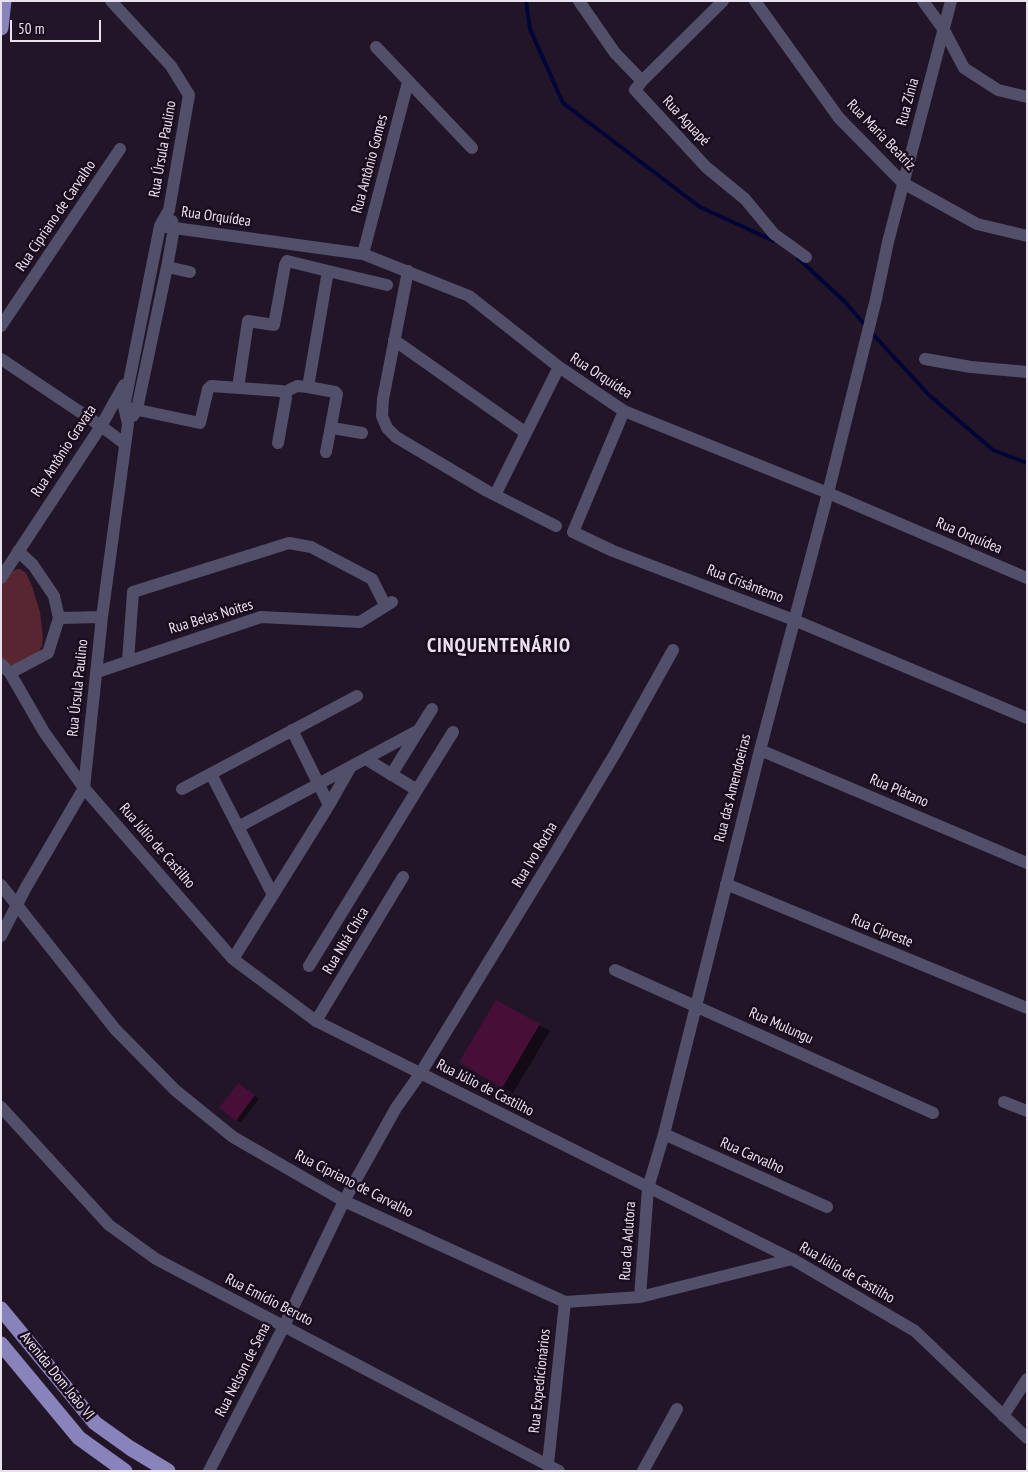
<!DOCTYPE html>
<html>
<head>
<meta charset="utf-8">
<style>
	body { margin:0 }
	#map { position:relative; width:1028px; height:1472px; overflow:hidden; background:#221528; font-family:"PT Sans Narrow",sans-serif }
	canvas { display:block }
	.frame { position:absolute; inset:0; border:2px solid #eae1ee; pointer-events:none }
	.scale { position:absolute; left:10px; top:20px; width:91px; height:22px; box-sizing:border-box; border:2px solid #eae1ee; border-top:0; padding-left:6px; font-size:15px; line-height:18px; white-space:nowrap; color:#eae1ee; -webkit-text-stroke:4px #190c1e; paint-order:stroke }
</style>
</head>
<body>
<div id="map">
<canvas width="1028" height="1472"></canvas>
<div class="frame"></div>
<div class="scale">50 m</div>
</div>
<script>
const c = document.querySelector('canvas').getContext('2d');
c.lineJoin = 'round';
function paint(path, color) {
  c.fillStyle = color;
  c.fill(path, 'evenodd');
}
function poly(rows) {
  const path = new Path2D();
  for (const r of rows) {
    path.moveTo(r[0], r[1]);
    for (let i = 2; i < r.length; i += 2) path.lineTo(r[i], r[i + 1]);
  }
  return path;
}
function trace(path, color, width, dash) {
  c.strokeStyle = color;
  c.lineWidth = width;
  c.lineCap = dash ? 'butt' : 'round';
  c.setLineDash(dash || []);
  c.stroke(path);
}
function drawText(font, color, halo, rows, align = 'center') {
  c.font = font + ' "PT Sans Narrow",sans-serif';
  c.lineWidth = 5;
  c.setLineDash([]);
  c.textBaseline = 'middle';
  c.strokeStyle = halo;
  c.fillStyle = color;
  for (const [text, x, y, turn = 0] of rows) {
    c.save();
    c.translate(x, y);
    c.rotate((+turn || 0) * Math.PI / 180);
    c.textAlign = isNaN(turn) ? turn : align;
    if (halo) c.strokeText(text, 0, 0);
    c.fillText(text, 0, 0);
    c.restore();
  }
}
paint(poly([
	[17,569,20,569,26,573,32,586,40,612,43,638,42,646,37,654,12,666,1,661,1,586,13,571]
]), '#572631');
paint(poly([
	[497,1002,550,1031,513,1093,460,1062],
	[243,1088,259,1099,241,1122,236,1120]
]), '#0007');
trace(poly([
	[526,1,530,29,563,103,700,207,774,241],
	[798,258,845,302,866,326],
	[870,331,929,395,993,450,1027,463]
]), '#000537', 4);
paint(poly([
	[496,1000,540,1024,502,1088,459,1062],
	[238,1083,255,1095,236,1121,219,1108]
]), '#470f37');
trace(poly([
	[579,1,615,53,642,81],
	[723,1,642,81,635,90,706,167,745,199,774,234,806,257],
	[755,1,839,118,903,183,977,224,1027,236],
	[923,1,944,30,964,68,998,90,1027,97],
	[376,47,472,148],
	[160,226,363,254,469,296,559,367,624,411,828,493,1027,578],
	[363,254,408,82],
	[167,267,190,272],
	[328,271,387,285],
	[408,271,383,399,382,416,387,428,396,437,487,491,556,526],
	[1,326,120,149],
	[394,340,526,433,495,495],
	[1,359,101,426,125,444],
	[925,359,971,367,1027,372],
	[238,388,248,321,274,325,285,265,287,261,328,271,308,387,335,392,337,394,326,452],
	[285,392,297,386,308,387],
	[124,407,200,423,208,389,211,386,281,391,285,392,286,398,278,443],
	[624,411,573,532,613,551,794,620,1027,718],
	[133,416,137,409,167,267,174,228,172,221],
	[332,428,362,433],
	[526,433,559,367],
	[1,578,101,426,124,385],
	[59,618,102,617],
	[128,661,133,592,289,543,311,547,372,579,385,605],
	[1,664,10,673,44,732,84,788,233,959,316,1021,792,1259,915,1331,1027,1438],
	[97,672,261,617,360,622,392,602],
	[10,673,48,653,59,618,54,596,33,565,18,551],
	[292,730,329,805],
	[760,750,1027,863],
	[366,759,417,790,453,732],
	[211,774,273,895],
	[391,775,432,709],
	[182,789,357,696],
	[238,827,419,730],
	[726,884,1027,1008],
	[1,885,115,1029,175,1090,233,1137,344,1201,565,1302,640,1297,792,1259],
	[1,936,25,889,84,788,102,617,128,424,124,407,160,226,169,210,189,95,171,66,111,1],
	[233,959,329,805,350,768],
	[309,966,417,790],
	[615,970,933,1113],
	[316,1021,403,877],
	[1004,1102,1027,1111],
	[1,1107,109,1225,156,1259,559,1471],
	[664,1134,827,1207],
	[640,1297,648,1188,664,1134,760,750,828,493,876,299,888,242,951,1],
	[1003,1416,1027,1379],
	[548,1464,565,1302],
	[209,1471,284,1326,344,1201,396,1108,420,1074,551,860,616,752,673,650],
	[643,1471,677,1409]
]), '#524f6a', 12);
trace(poly([
	[1,28,4,1],
	[1,1309,95,1423,130,1448,168,1471],
	[1,1344,79,1438,125,1471]
]), '#8983bb', 15);
drawText('15px', '#eae1ee', '#190c1e', [
	["Rua Zínia",908,102,-75],
	["Rua Aguapé",686,121,47],
	["Rua Maria Beatriz",881,135,46],
	["Rua Úrsula Paulino",163,149,-80],
	["Rua Antônio Gomes",370,164,-75],
	["Rua Cipriano de Carvalho",56,216,-56],
	["Rua Orquídea",216,217,8],
	["Rua Orquídea",601,376,33],
	["Rua Antônio Gravata",64,451,-57],
	["Rua Orquídea",969,536,23],
	["Rua Crisântemo",745,584,21],
	["Rua Belas Noites",211,617,-17],
	["Rua Úrsula Paulino",78,688,-84],
	["Rua das Amendoeiras",733,788,-76],
	["Rua Plátano",899,791,23],
	["Rua Júlio de Castilho",157,846,49],
	["Rua Ivo Rocha",535,855,-59],
	["Rua Cipreste",882,931,22],
	["Rua Nhá Chica",346,941,-59],
	["Rua Mulungu",781,1026,24],
	["Rua Júlio de Castilho",485,1088,27],
	["Rua Carvalho",752,1156,24],
	["Rua Cipriano de Carvalho",354,1184,27],
	["Rua da Adutora",628,1241,-86],
	["Rua Júlio de Castilho",847,1273,30],
	["Rua Emídio Beruto",269,1300,27],
	["Rua Nelson de Sena",243,1370,-63],
	["Avenida Dom João VI",57,1376,51],
	["Rua Expedicionários",540,1381,-84]
]);
c.letterSpacing = '1px';
drawText('bold 20px', '#eae1ee', '#190c1e', [
	["CINQUENTENÁRIO",499,646]
]);
c.letterSpacing = '0px';
</script>
</body>
</html>
